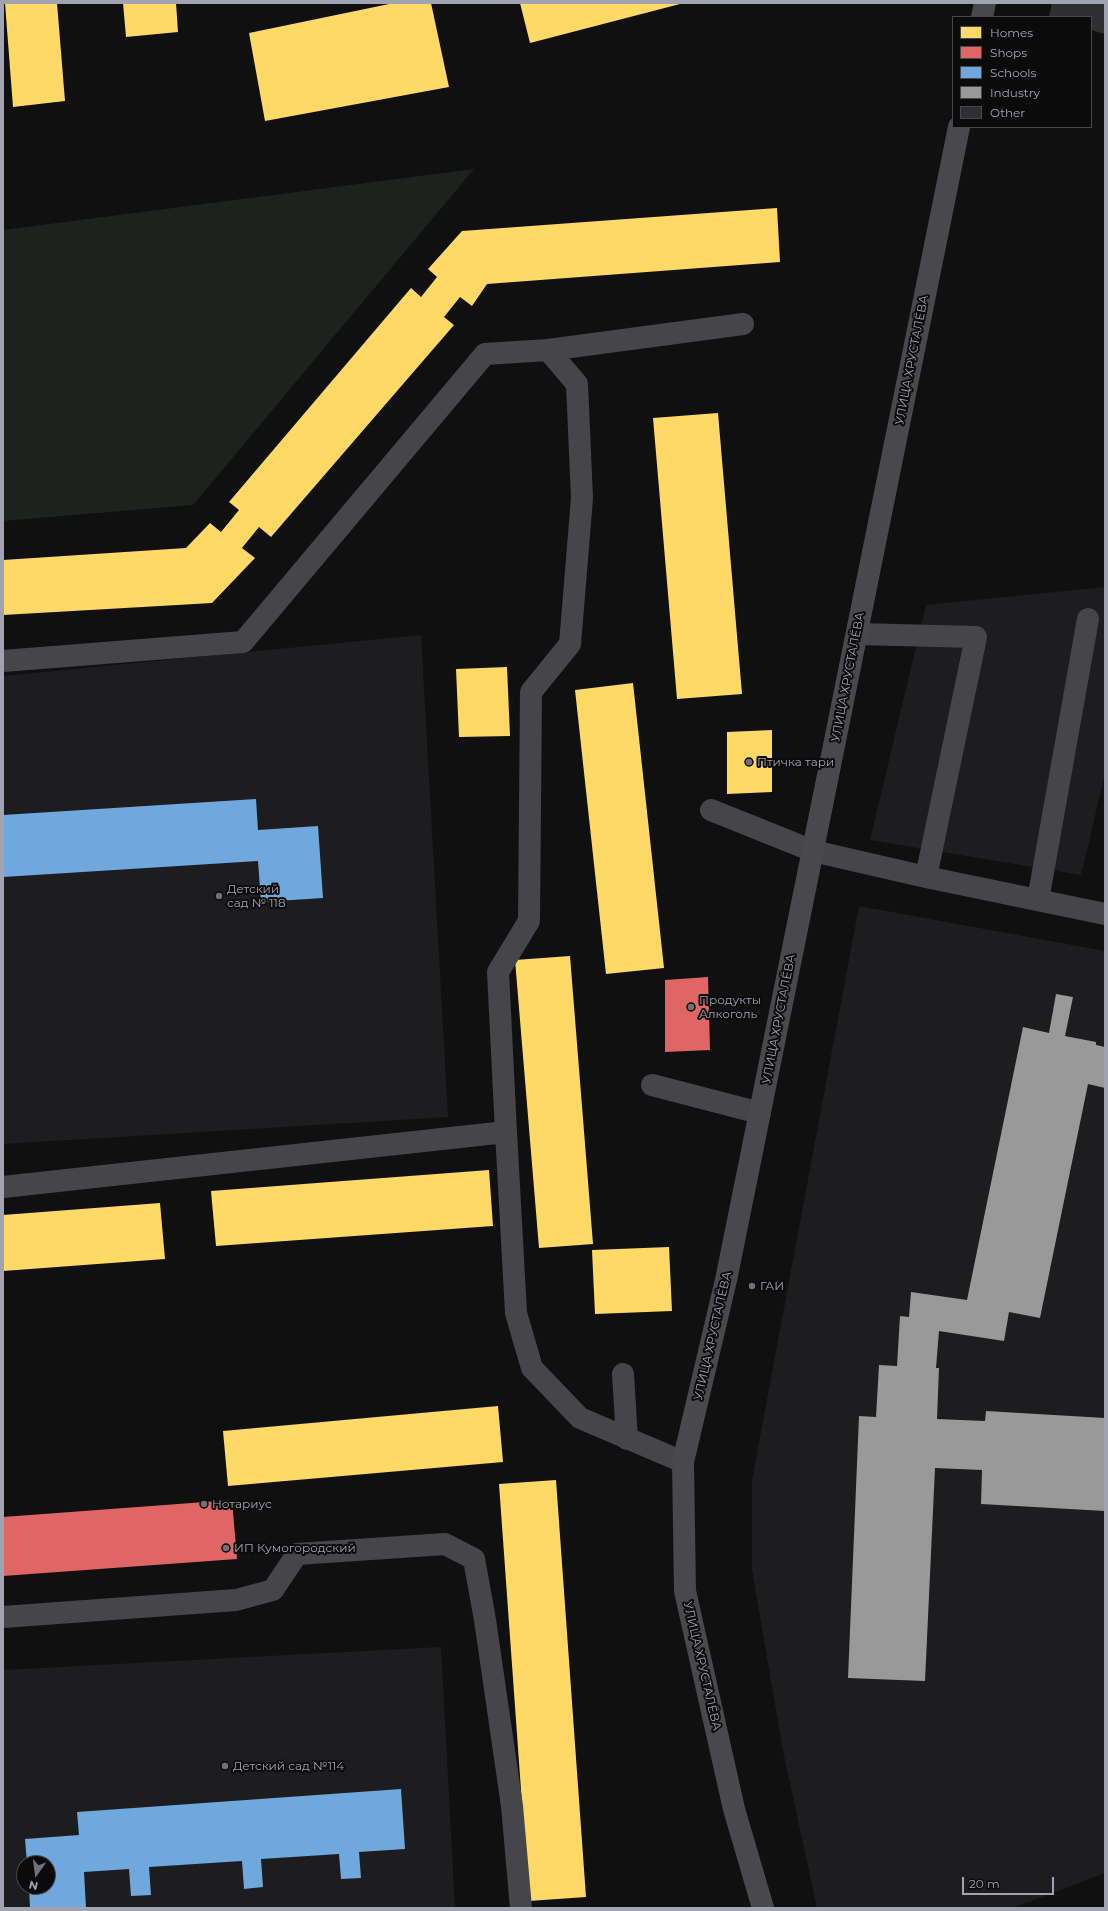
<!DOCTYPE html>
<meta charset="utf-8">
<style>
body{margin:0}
#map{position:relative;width:1108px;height:1911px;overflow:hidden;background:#101011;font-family:Montserrat,sans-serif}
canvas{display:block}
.frame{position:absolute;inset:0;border:4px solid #a2a3b1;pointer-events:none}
.legend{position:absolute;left:952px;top:16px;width:140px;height:112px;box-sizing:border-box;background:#0b0b0c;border:1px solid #47484e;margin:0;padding:5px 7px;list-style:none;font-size:12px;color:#a2a3b1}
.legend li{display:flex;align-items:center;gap:8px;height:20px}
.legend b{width:20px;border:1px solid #47484e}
.north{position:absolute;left:16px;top:1855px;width:40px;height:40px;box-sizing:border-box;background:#0b0b0c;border:1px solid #47484e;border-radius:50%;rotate:194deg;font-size:11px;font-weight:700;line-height:16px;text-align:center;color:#a2a3b1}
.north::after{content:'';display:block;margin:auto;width:14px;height:18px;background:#6f7079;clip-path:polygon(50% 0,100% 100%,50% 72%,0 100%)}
.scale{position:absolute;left:962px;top:1877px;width:92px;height:18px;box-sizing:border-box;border:2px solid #a2a3b1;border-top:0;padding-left:5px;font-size:12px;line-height:14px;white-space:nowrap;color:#a2a3b1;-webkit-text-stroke:3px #0b0b0c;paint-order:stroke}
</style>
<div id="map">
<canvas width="1108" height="1911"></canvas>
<div class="frame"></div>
<ul class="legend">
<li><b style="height:11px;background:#ffd966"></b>Homes</li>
<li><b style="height:11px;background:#e06666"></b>Shops</li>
<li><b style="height:11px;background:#6fa8dc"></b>Schools</li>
<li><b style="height:11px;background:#999"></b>Industry</li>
<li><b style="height:11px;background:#2f2f31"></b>Other</li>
</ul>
<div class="north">N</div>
<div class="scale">20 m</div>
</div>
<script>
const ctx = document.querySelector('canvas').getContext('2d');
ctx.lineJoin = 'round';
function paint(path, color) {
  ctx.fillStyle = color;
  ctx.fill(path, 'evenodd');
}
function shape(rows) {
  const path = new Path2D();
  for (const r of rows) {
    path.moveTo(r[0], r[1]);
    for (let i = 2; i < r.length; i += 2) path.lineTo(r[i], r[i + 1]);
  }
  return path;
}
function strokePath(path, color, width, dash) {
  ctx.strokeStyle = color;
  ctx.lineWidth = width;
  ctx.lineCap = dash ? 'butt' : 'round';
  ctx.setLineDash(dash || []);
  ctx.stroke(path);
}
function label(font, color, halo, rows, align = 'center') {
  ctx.font = font + ' Montserrat,sans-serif';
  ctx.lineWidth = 4;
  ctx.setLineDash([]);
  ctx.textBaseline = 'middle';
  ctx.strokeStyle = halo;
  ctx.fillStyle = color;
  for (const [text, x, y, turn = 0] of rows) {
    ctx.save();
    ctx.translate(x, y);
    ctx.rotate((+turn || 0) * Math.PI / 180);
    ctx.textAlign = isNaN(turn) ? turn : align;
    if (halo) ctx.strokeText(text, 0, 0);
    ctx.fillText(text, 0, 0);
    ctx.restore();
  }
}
paint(shape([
 [1105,587,1105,774,1081,875,870,840,926,605],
 [421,635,448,1117,3,1144,3,676],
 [859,906,1105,951,1105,1873,1013,1908,817,1908,783,1751,752,1570,752,1480],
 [441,1647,455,1908,3,1908,3,1670],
 [24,1863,48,1863,48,1887,24,1887]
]), '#1d1d1f');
paint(shape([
 [474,169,193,505,3,521,3,230]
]), '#1d221f');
paint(shape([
 [5,3,57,3,65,101,13,107],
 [123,3,176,3,178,32,126,37],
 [394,3,431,3,449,87,265,121,249,33],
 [520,3,680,3,680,4,530,43],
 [777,208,780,262,487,284,472,306,460,297,444,317,454,325,271,537,259,527,242,548,255,558,212,603,3,615,3,560,186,548,210,523,221,532,239,510,229,502,411,288,421,297,437,277,428,269,462,231],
 [718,413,742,694,677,699,653,418],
 [507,667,510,736,459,737,456,669],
 [633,683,664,968,606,974,575,690],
 [772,730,772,792,727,794,727,732],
 [570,956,593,1244,539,1248,515,960],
 [489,1170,493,1226,216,1246,211,1191],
 [160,1203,165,1259,3,1271,3,1215],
 [669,1247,672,1311,595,1314,592,1250],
 [498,1406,503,1462,228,1486,223,1431],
 [556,1480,586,1897,529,1901,499,1484]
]), '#ffd966');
paint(shape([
 [708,977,710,1050,665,1052,665,980],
 [232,1500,237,1559,3,1576,3,1517]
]), '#e06666');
paint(shape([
 [256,799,258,830,318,826,323,898,261,902,258,861,3,877,3,815],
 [401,1789,405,1849,359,1852,361,1878,341,1879,339,1854,261,1859,263,1887,244,1889,242,1861,149,1867,151,1895,131,1896,129,1869,84,1872,86,1908,30,1908,29,1887,48,1887,48,1863,27,1863,25,1839,79,1835,77,1812]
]), '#6fa8dc');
paint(shape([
 [1056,994,1073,997,1065,1036,1096,1042,1096,1045,1105,1047,1105,1088,1088,1084,1040,1318,1009,1312,1004,1341,939,1331,936,1368,939,1368,937,1419,985,1421,986,1411,1105,1418,1105,1511,981,1504,982,1470,935,1468,925,1681,848,1678,859,1416,876,1417,879,1365,897,1366,900,1316,909,1317,911,1292,967,1300,1023,1027,1049,1033]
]), '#999');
paint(shape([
 [1052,3,1105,3,1105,34,1091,30,1091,17,1049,17]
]), '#2f2f31');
strokePath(shape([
 [548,350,743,324],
 [857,634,976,637,926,877],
 [3,661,243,642,485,354,548,350,577,384,582,498,570,644,531,692,529,921,498,972,506,1132],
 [711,810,813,851,926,877,1105,914],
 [1038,900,1088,619],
 [652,1085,760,1113],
 [3,1187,506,1132,516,1313,532,1368,580,1418,683,1462],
 [623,1374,627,1439],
 [3,1617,236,1600,273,1590,297,1554,445,1544,474,1559,485,1620,512,1806,521,1908]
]), '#46464a', 22);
strokePath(shape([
 [982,17,985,3],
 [763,1908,734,1809,685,1591,683,1462,726,1280,959,127]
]), '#48484d', 22);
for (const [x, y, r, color] of [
 [749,762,4,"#6f7079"],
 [219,896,4,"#6f7079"],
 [691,1007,4,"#6f7079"],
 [752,1286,4,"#6f7079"],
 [204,1504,4,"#6f7079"],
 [226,1548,4,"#6f7079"],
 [225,1766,4,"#6f7079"]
]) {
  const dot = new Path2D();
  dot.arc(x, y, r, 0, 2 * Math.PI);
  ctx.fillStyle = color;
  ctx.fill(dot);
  strokePath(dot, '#0b0b0c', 1.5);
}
label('12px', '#a2a3b1', '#0b0b0c', [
 ["УЛИЦА ХРУСТАЛЁВА",912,360,-79],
 ["УЛИЦА ХРУСТАЛЁВА",848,677,-79],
 ["УЛИЦА ХРУСТАЛЁВА",779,1019,-79],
 ["УЛИЦА ХРУСТАЛЁВА",713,1336,-77],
 ["УЛИЦА ХРУСТАЛЁВА",702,1666,77]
]);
label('12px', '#a2a3b1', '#0b0b0c', [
 ["Птичка тари",757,762],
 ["Детский",227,889],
 ["сад № 118",227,903],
 ["Продукты",699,1000],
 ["Алкоголь",699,1014],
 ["ГАИ",760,1286],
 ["Нотариус",212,1504],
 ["ИП Кумогородский",234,1548],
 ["Детский сад №114",233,1766]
], 'left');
</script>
